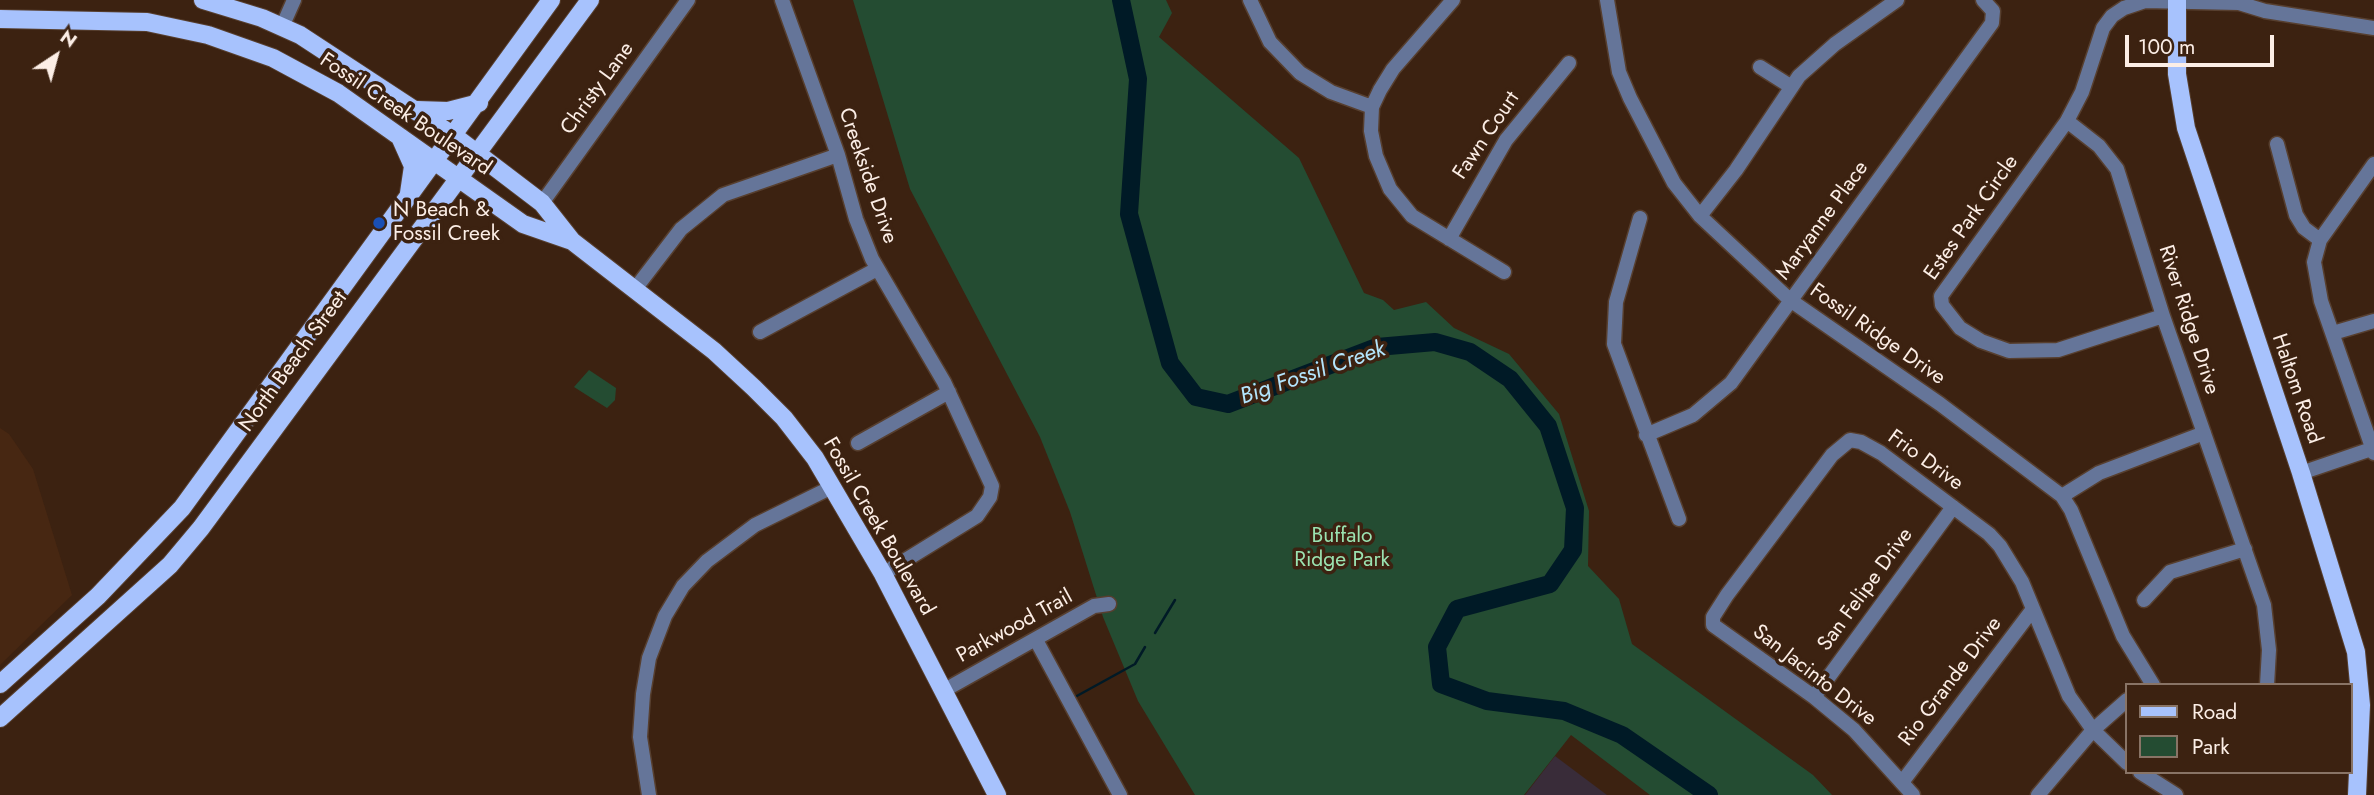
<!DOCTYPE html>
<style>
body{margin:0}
#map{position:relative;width:2374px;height:795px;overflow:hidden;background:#3c2211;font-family:Jost,sans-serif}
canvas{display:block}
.legend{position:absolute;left:2125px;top:683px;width:228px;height:91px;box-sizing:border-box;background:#3c2211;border:2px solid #897466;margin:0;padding:9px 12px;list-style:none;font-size:21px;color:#fceee6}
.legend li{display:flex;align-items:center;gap:14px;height:35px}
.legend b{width:35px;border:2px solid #897466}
.north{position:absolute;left:21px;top:21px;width:70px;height:70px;-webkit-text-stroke:5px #3c2211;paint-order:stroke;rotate:36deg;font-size:19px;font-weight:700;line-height:28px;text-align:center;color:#fceee6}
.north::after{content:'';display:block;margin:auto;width:24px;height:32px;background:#fceee6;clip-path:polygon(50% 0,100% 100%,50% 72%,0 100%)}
.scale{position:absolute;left:2125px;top:35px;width:149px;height:32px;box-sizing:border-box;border:4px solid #fceee6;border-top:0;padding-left:9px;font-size:21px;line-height:24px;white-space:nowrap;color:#fceee6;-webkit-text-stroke:5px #3c2211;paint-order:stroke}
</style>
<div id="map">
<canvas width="2374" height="795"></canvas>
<ul class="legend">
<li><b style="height:9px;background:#a7c2fd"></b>Road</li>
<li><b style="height:19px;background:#244c32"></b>Park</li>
</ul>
<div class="north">N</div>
<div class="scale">100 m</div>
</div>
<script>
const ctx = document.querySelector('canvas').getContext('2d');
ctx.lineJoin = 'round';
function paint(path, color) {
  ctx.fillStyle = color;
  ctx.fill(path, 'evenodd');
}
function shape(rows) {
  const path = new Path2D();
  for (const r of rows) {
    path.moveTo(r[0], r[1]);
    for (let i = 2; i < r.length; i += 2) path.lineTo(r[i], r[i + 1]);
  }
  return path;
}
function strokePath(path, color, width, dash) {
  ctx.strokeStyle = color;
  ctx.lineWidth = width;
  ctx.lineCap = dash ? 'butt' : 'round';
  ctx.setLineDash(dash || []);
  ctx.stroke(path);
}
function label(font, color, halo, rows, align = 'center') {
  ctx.font = font + ' Jost,sans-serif';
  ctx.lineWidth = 7;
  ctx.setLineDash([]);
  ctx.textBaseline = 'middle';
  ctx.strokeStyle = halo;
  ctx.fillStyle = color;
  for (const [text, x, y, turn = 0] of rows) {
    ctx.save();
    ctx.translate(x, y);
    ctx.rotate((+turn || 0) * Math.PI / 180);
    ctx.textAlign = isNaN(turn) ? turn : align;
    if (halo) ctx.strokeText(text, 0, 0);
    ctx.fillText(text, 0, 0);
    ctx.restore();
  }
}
paint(shape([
 [0,428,9,434,33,469,72,595,0,665]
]), '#472712');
paint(shape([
 [1555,756,1607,795,1525,795]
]), '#392c39');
paint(shape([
 [853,0,1166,0,1172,13,1159,37,1299,158,1364,293,1383,300,1394,310,1426,302,1454,328,1509,354,1559,414,1589,511,1588,566,1619,599,1632,644,1813,775,1832,795,1650,795,1571,735,1524,795,1195,795,1138,701,1103,617,1070,512,1040,437,910,189],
 [589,370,616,388,615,400,607,408,574,387]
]), '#244c32');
strokePath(shape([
 [1155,633,1175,600],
 [1075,697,1135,664,1145,647]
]), '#001a26', 2.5);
strokePath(shape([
 [1121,0,1138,79,1129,214,1170,363,1196,397,1228,404,1377,347,1435,342,1470,352,1510,379,1548,426,1575,508,1573,550,1550,584,1457,609,1437,647,1441,684,1487,701,1564,711,1622,735,1709,795]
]), '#001a26', 18);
const minor = shape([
 [782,0,838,155,856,219,872,259,944,382,992,486,990,497,977,516,883,574],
 [1250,0,1270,42,1300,73,1331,92,1372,107],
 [1453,0,1393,69,1380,90,1372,107,1371,131,1376,156,1390,189,1412,216,1504,272],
 [1607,0,1619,72,1630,98,1674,183,1700,216,1790,300,1940,404,2062,496,2071,510,2123,636,2153,685],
 [282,27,294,0],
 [1760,67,1790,86],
 [2067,121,2099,146,2117,169,2163,316,2264,605,2269,650,2267,685],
 [2277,144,2296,215,2304,228,2320,240],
 [2374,164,2320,240,2314,262,2321,301,2374,453],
 [542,203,688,0],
 [1700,216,1736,170,1799,76,1835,44,1897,0],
 [1640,218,1616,302,1614,344,1679,519],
 [1449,239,1506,140,1569,63],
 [635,289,681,229,723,195,838,155],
 [2163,316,2058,350,2009,351,1981,341,1960,328,1942,305,1941,296,2067,121,2082,92,2103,28,2112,16,2124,8,2145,1,2239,3,2265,11,2374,28],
 [760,332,877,269],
 [2333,333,2374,321],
 [1646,435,1693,415,1731,383,1992,23,1993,11,1983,0],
 [858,443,949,392],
 [2301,473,2374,448],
 [2062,496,2099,473,2204,433],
 [2144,600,2170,572,2245,549],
 [1036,640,1120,795],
 [943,691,1094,606,1109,604],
 [1814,697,1953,507],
 [2140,772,2176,795],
 [1903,781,2033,609],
 [649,795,640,737,643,694,649,658,665,616,683,586,707,561,755,525,832,487],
 [1913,795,1854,730,1814,697,1713,625,1713,617,1727,595,1832,455,1850,440,1861,442,1881,453,1989,534,2000,546,2022,582,2069,696,2093,730,2127,763],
 [2038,795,2093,730,2127,700]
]);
const major = shape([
 [203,0,262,18,300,35,454,136,542,203,572,241,714,351,754,388,784,418,815,458,883,574,997,795],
 [2177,0,2177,74,2186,128,2301,473,2356,652,2361,705,2357,795],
 [0,19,147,22,208,35,273,58,338,93,523,224,572,241],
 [417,110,448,111,479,103],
 [400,137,413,166,409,193],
 [0,684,98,596,182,508,551,0],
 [0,718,170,565,201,528,590,0]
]);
strokePath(minor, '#573f2f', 17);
strokePath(major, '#573f2f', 20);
strokePath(minor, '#657599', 14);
strokePath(major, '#a7c2fd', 18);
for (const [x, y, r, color] of [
 [379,223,7,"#1a4fb4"]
]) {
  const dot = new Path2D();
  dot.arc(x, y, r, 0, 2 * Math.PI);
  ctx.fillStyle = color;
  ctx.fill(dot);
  strokePath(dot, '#3c2211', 2.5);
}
label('21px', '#fceee6', '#3c2211', [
 ["Christy Lane",598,89,-54],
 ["Fossil Creek Boulevard",405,115,34],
 ["Fawn Court",1487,136,-56],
 ["Creekside Drive",867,176,71],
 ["Estes Park Circle",1972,218,-55],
 ["Maryanne Place",1823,221,-54],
 ["River Ridge Drive",2188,320,72],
 ["Fossil Ridge Drive",1877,335,35],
 ["North Beach Street",294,362,-54],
 ["Haltom Road",2296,389,71],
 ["Frio Drive",1925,461,36],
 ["Fossil Creek Boulevard",878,527,60],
 ["San Felipe Drive",1866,590,-54],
 ["Parkwood Trail",1015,627,-29],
 ["San Jacinto Drive",1814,676,38],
 ["Rio Grande Drive",1951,682,-53]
]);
label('21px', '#fceee6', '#3c2211', [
 ["N Beach &",393,211],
 ["Fossil Creek",393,235]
], 'left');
label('21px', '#9be3b1', '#3c2211', [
 ["Buffalo",1342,537],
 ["Ridge Park",1342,561]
]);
label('italic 23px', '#b3e5fd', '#3c2211', [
 ["Big Fossil Creek",1313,374,-19]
]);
</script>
